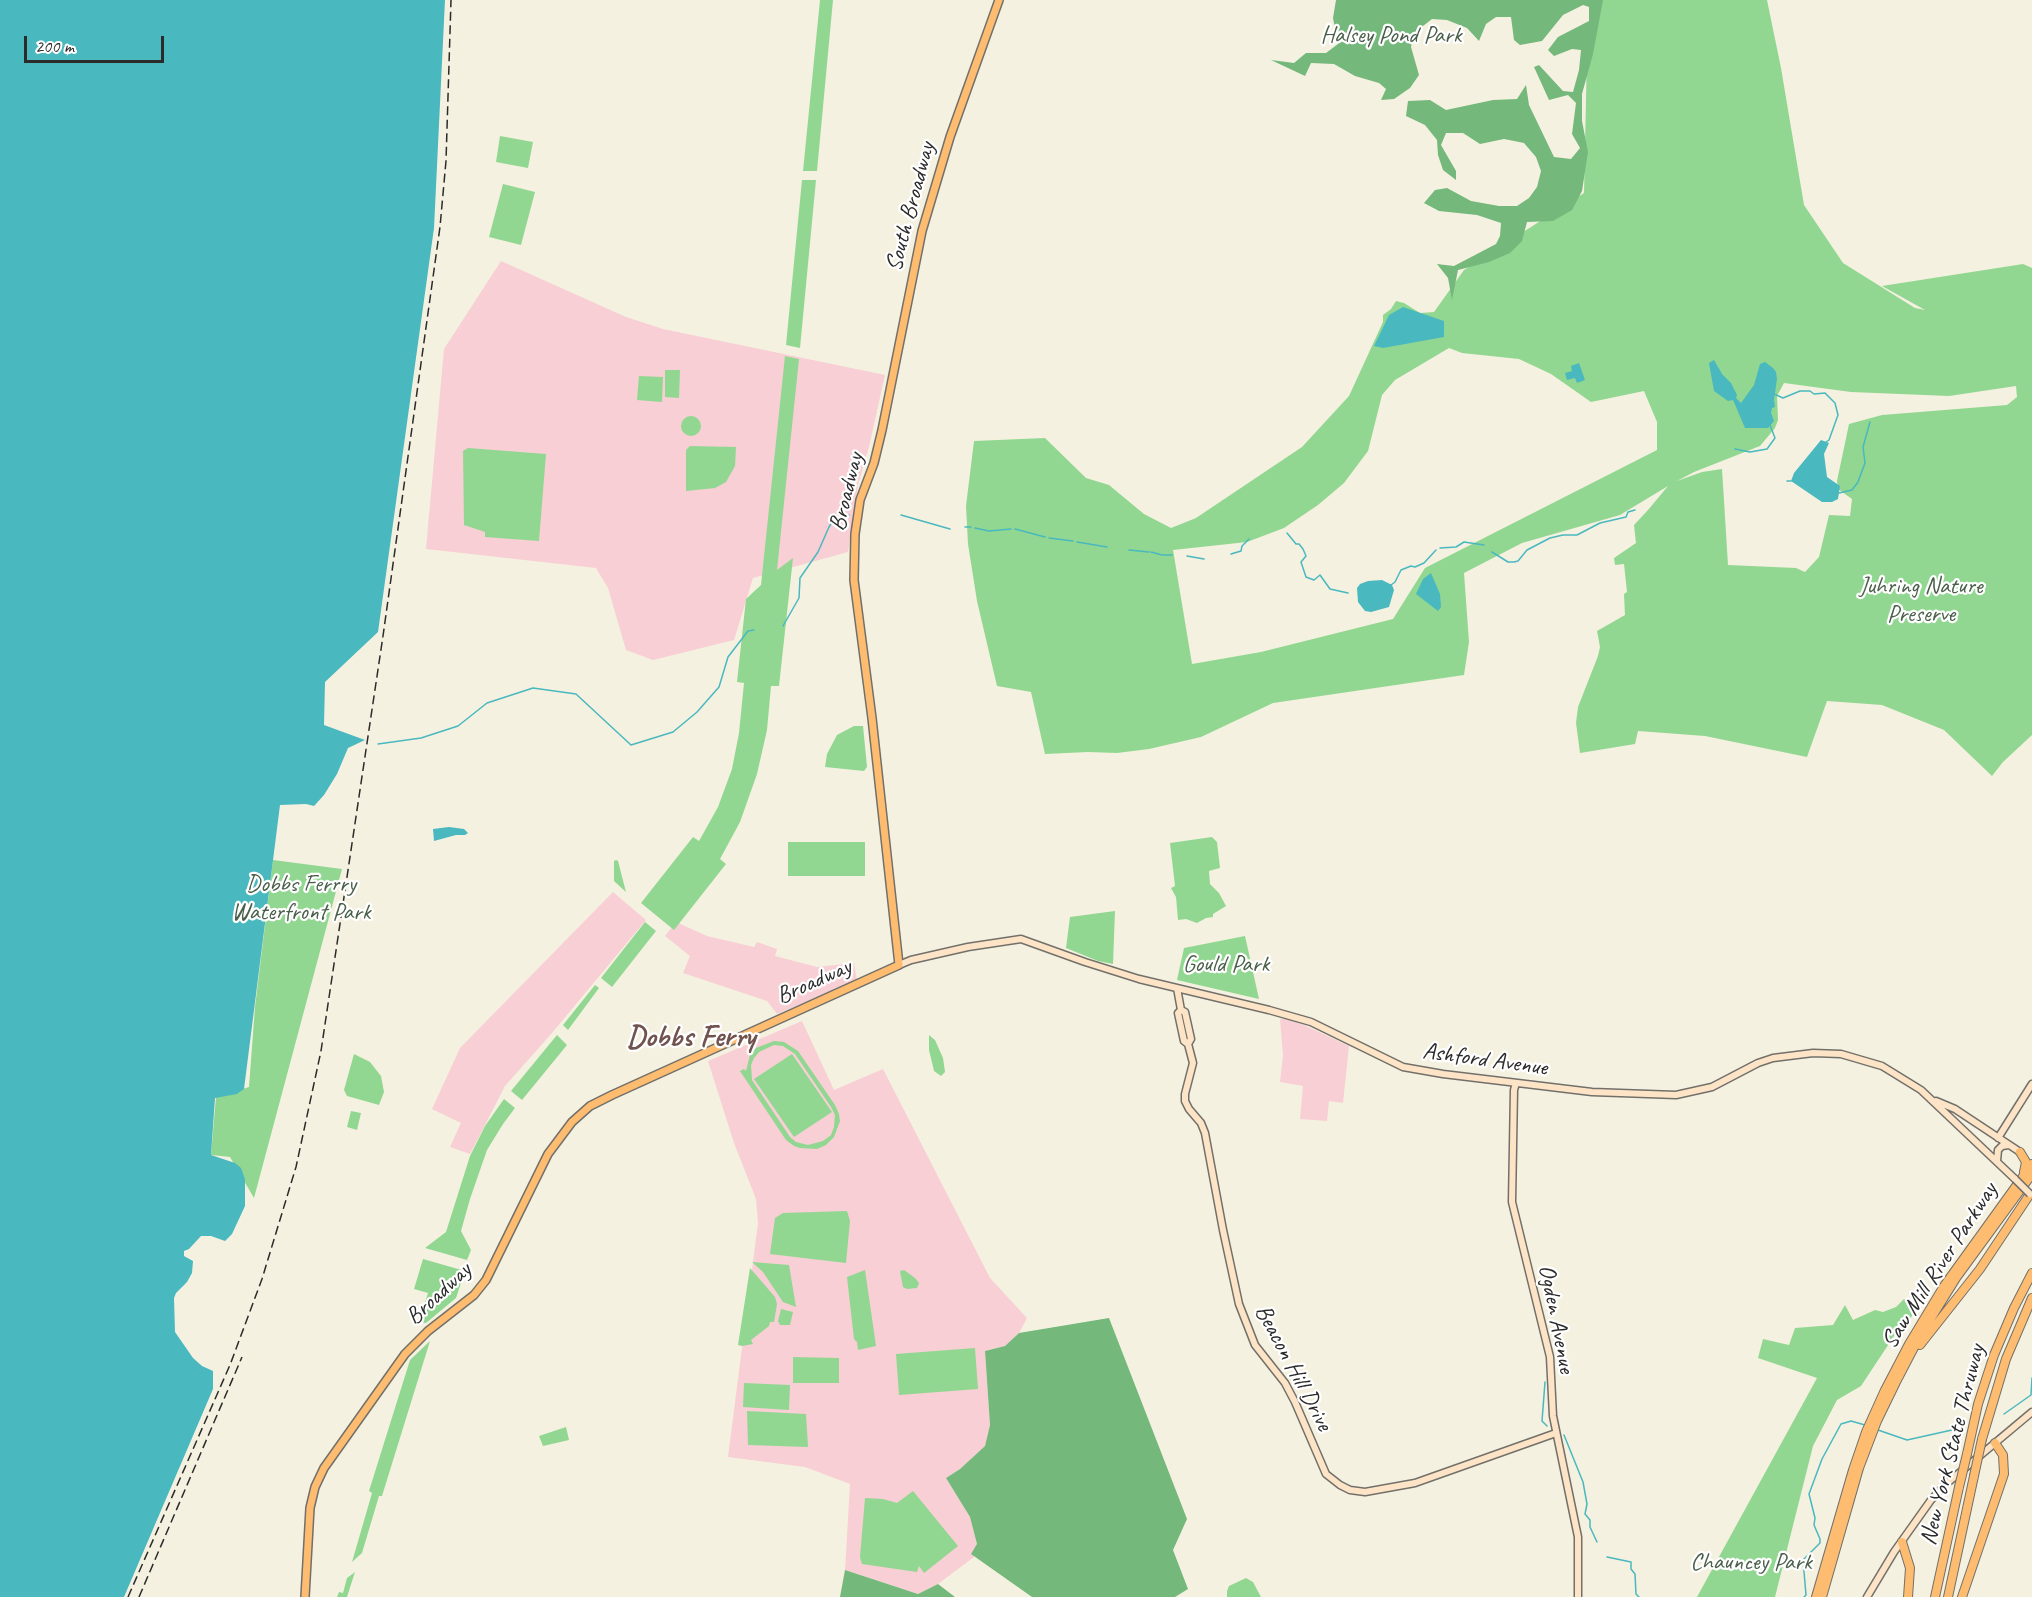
<!DOCTYPE html>
<style>
body{margin:0}
#map{position:relative;width:2032px;height:1597px;overflow:hidden;background:#f5f1e0;font-family:Caveat,sans-serif}
canvas{display:block}
.scale{position:absolute;left:24px;top:36px;width:140px;height:27px;box-sizing:border-box;border:3px solid #2b2b2b;border-top:0;padding-left:8px;font-size:18px;line-height:21px;white-space:nowrap;color:#2b2b2b;-webkit-text-stroke:4px #fff;paint-order:stroke}
</style>
<div id="map">
<canvas width="2032" height="1597"></canvas>
<div class="scale">200 m</div>
</div>
<script>
const ctx = document.querySelector('canvas').getContext('2d');
ctx.lineJoin = 'round';
function paint(path, color) {
  ctx.fillStyle = color;
  ctx.fill(path, 'evenodd');
}
function shape(rows) {
  const path = new Path2D();
  for (const r of rows) {
    if (r.length === 3) {
      path.moveTo(r[0] + r[2], r[1]);
      path.arc(r[0], r[1], r[2], 0, 2 * Math.PI);
      continue;
    }
    path.moveTo(r[0], r[1]);
    for (let i = 2; i < r.length; i += 2) path.lineTo(r[i], r[i + 1]);
  }
  return path;
}
function strokePath(path, color, width, dash) {
  ctx.strokeStyle = color;
  ctx.lineWidth = width;
  ctx.lineCap = dash ? 'butt' : 'round';
  ctx.setLineDash(dash || []);
  ctx.stroke(path);
}
function label(font, color, halo, rows, align = 'center') {
  ctx.font = font + ' Caveat,sans-serif';
  ctx.lineWidth = 4.5;
  ctx.setLineDash([]);
  ctx.textBaseline = 'middle';
  ctx.strokeStyle = halo;
  ctx.fillStyle = color;
  for (const [text, x, y, turn = 0] of rows) {
    ctx.save();
    ctx.translate(x, y);
    ctx.rotate((+turn || 0) * Math.PI / 180);
    ctx.textAlign = isNaN(turn) ? turn : align;
    if (halo) ctx.strokeText(text, 0, 0);
    ctx.fillText(text, 0, 0);
    ctx.restore();
  }
}
paint(shape([
 [501,261,626,317,663,329,885,375,869,447,858,485,848,552,753,578,734,640,653,660,626,650,608,588,596,568,426,549,444,349],
 [613,892,646,920,552,1033,505,1086,470,1154,450,1147,461,1123,432,1109,460,1048],
 [676,922,707,936,754,947,757,942,777,949,775,956,817,967,854,963,857,981,777,1014,767,1001,683,973,690,956,665,936],
 [1280,1019,1286,1019,1304,1025,1349,1046,1343,1103,1329,1101,1327,1121,1300,1119,1303,1086,1280,1082,1283,1055],
 [802,1021,834,1090,883,1069,990,1278,1027,1318,1019,1333,1005,1346,985,1351,990,1425,985,1446,960,1469,946,1478,970,1517,977,1544,974,1557,938,1584,918,1594,845,1570,850,1484,805,1467,728,1457,758,1223,756,1199,734,1143,708,1061]
]), '#f7cfd4');
paint(shape([
 [820,0,833,0,817,171,803,171],
 [1597,0,1767,0,1781,68,1804,205,1843,263,1915,308,1925,310,1882,286,2023,264,2032,268,2032,735,2003,762,1992,776,1944,730,1882,705,1827,701,1807,757,1705,736,1638,731,1635,744,1580,753,1576,723,1578,707,1598,656,1600,647,1597,631,1625,615,1624,594,1627,592,1624,564,1615,565,1614,558,1636,543,1634,525,1648,510,1668,486,1620,515,1522,543,1464,573,1469,642,1464,675,1273,703,1201,737,1149,749,1117,753,1088,752,1045,754,1031,692,997,686,977,601,968,544,966,506,974,441,1045,438,1086,478,1109,485,1144,514,1171,528,1196,518,1302,447,1349,396,1383,322,1383,315,1391,309,1396,301,1404,303,1420,313,1434,312,1464,270,1584,193,1587,53],
 [1449,348,1462,353,1519,359,1551,374,1591,402,1644,391,1657,422,1657,450,1425,568,1393,619,1261,652,1192,664,1173,550,1247,542,1284,528,1318,505,1344,483,1368,451,1382,395,1395,380],
 [1784,383,1851,392,1949,396,2016,386,2017,397,2007,405,1882,415,1849,424,1837,481,1838,489,1852,499,1850,516,1829,515,1819,557,1805,572,1796,568,1728,565,1722,469,1702,472,1677,481,1694,472,1760,446,1775,428,1778,420,1777,396],
 [500,136,533,142,528,168,496,162],
 [802,180,816,180,800,348,786,345],
 [503,184,535,192,521,245,489,237],
 [785,356,799,359,777,570,793,558,779,686,771,686,767,730,757,774,740,822,720,859,726,864,674,930,641,903,693,837,699,841,718,807,732,769,739,733,744,683,737,682,746,599,761,585],
 [665,370,680,370,679,398,665,397],
 [639,376,663,377,662,402,637,400],
 [691,426,10],
 [690,446,736,447,735,466,726,482,715,488,686,491,686,450],
 [468,448,546,454,539,541,485,537,485,532,464,525,463,451],
 [854,726,863,726,867,767,864,771,825,767,827,754,837,735],
 [1212,837,1217,842,1220,868,1209,871,1210,884,1219,893,1226,906,1213,914,1213,917,1206,918,1197,923,1186,919,1178,920,1176,897,1171,888,1175,886,1170,843],
 [788,842,865,842,865,876,788,876],
 [273,860,342,869,254,1198,230,1157,211,1155,216,1097,249,1087,255,1007],
 [616,860,618,861,626,892,614,881,614,861],
 [1115,911,1113,964,1098,961,1066,948,1070,917],
 [645,922,656,931,612,987,601,978],
 [1245,936,1259,999,1177,980,1184,948],
 [595,985,599,988,568,1030,563,1025],
 [557,1035,567,1045,522,1100,511,1091],
 [929,1035,935,1040,943,1058,945,1072,941,1076,934,1071,929,1050],
 [774,1041,784,1042,798,1051,835,1105,839,1114,840,1121,834,1137,826,1145,817,1149,800,1148,794,1146,786,1140,740,1071,744,1069,746,1071,750,1055,756,1048],
 [774,1045,783,1046,795,1054,831,1107,835,1115,834,1127,831,1135,823,1141,808,1145,796,1142,790,1137,752,1080,751,1065,754,1058,759,1052],
 [354,1054,370,1062,381,1076,384,1092,379,1105,347,1096,344,1090],
 [792,1054,832,1112,794,1137,754,1079],
 [504,1099,515,1108,503,1124,487,1150,470,1199,461,1231,471,1250,467,1260,425,1248,446,1232,470,1156,485,1126],
 [351,1111,361,1113,357,1130,347,1127],
 [847,1211,850,1221,846,1263,770,1254,775,1218,783,1213],
 [423,1259,465,1271,456,1298,426,1323,419,1322,428,1293,414,1289],
 [752,1262,789,1265,796,1307,783,1302,763,1272],
 [750,1268,775,1297,777,1304,774,1322,770,1322,769,1326,751,1340,753,1344,742,1346,738,1345],
 [865,1270,876,1346,858,1350,857,1342,854,1339,847,1277],
 [904,1270,915,1278,919,1283,917,1288,907,1289,903,1287,900,1271],
 [1904,1299,1919,1308,1905,1324,1902,1324,1861,1386,1837,1400,1813,1446,1775,1597,1697,1597,1817,1378,1758,1358,1763,1339,1789,1345,1795,1328,1833,1325,1845,1305,1853,1320,1875,1310,1883,1312,1896,1307],
 [781,1309,793,1312,790,1325,780,1325,778,1321],
 [430,1341,382,1496,379,1496,362,1553,352,1562,372,1493,369,1491,410,1360],
 [975,1348,978,1389,899,1395,896,1354],
 [793,1357,839,1358,839,1383,793,1383],
 [744,1383,790,1385,789,1410,743,1407],
 [747,1411,806,1414,808,1447,748,1445],
 [566,1427,569,1440,543,1446,539,1436],
 [913,1491,958,1546,924,1573,919,1566,917,1572,862,1564,860,1557,865,1498,883,1499,897,1503],
 [355,1572,347,1597,337,1597,339,1592,343,1593,347,1578],
 [1246,1578,1253,1582,1261,1597,1227,1597,1227,1591,1229,1586]
]), '#91d791');
paint(shape([
 [1336,0,1603,0,1593,54,1582,94,1582,121,1588,152,1582,191,1572,210,1553,221,1527,222,1522,241,1510,253,1489,262,1458,270,1452,300,1448,278,1437,264,1454,266,1496,244,1500,236,1501,223,1477,215,1439,211,1424,203,1435,190,1447,188,1471,201,1499,206,1517,206,1529,198,1537,187,1541,171,1536,157,1524,143,1504,139,1480,144,1463,133,1446,133,1441,145,1456,171,1456,180,1443,170,1438,155,1437,140,1425,125,1406,116,1408,101,1430,100,1446,110,1493,100,1517,99,1526,85,1529,105,1554,157,1571,159,1580,148,1572,134,1576,103,1568,95,1549,100,1534,67,1539,65,1563,91,1573,92,1579,70,1581,50,1572,49,1554,56,1548,50,1558,37,1589,21,1589,7,1583,5,1563,15,1542,41,1520,45,1514,40,1511,17,1496,17,1486,24,1479,41,1467,28,1447,20,1432,19,1414,33,1411,47,1419,75,1410,88,1394,99,1381,100,1386,89,1379,83,1355,76,1334,64,1311,63,1305,76,1271,60,1294,63,1306,53,1326,53,1338,44,1333,18],
 [1109,1318,1187,1519,1173,1550,1188,1589,1175,1597,1032,1597,971,1554,977,1544,970,1517,946,1478,960,1469,985,1446,990,1425,985,1351,1005,1346,1019,1333],
 [845,1570,918,1594,938,1584,955,1597,840,1597]
]), '#74b87b');
paint(shape([
 [0,0,445,0,434,228,378,632,325,682,324,725,365,740,348,748,337,774,324,795,314,806,306,804,280,805,244,1089,237,1094,215,1098,211,1155,235,1163,241,1168,245,1179,245,1206,232,1234,225,1241,211,1236,201,1236,189,1249,184,1251,184,1256,193,1261,192,1273,187,1282,176,1293,174,1298,175,1332,193,1358,202,1366,213,1371,213,1389,124,1597,0,1597],
 [1403,307,1444,321,1444,337,1383,348,1374,346,1389,315],
 [1714,360,1722,374,1731,383,1737,395,1736,398,1741,403,1754,385,1760,364,1765,362,1773,368,1776,372,1777,379,1774,400,1775,407,1772,408,1771,413,1774,421,1768,428,1745,428,1733,400,1728,401,1714,391,1709,363],
 [1579,363,1585,380,1577,383,1575,378,1567,380,1565,373,1572,371,1571,366],
 [1821,440,1829,443,1824,454,1827,477,1840,486,1838,499,1832,502,1822,502,1791,481,1794,473],
 [1431,573,1440,594,1441,607,1438,611,1416,594,1423,579],
 [1382,580,1392,585,1394,590,1389,607,1371,612,1365,611,1358,602,1357,588,1360,584,1368,581],
 [449,827,464,829,468,833,465,835,456,835,434,841,433,829]
]), '#49b8bf');
strokePath(shape([
 [1774,394,1783,398,1800,391,1810,391,1814,394,1825,393,1835,403,1838,415,1829,440,1826,442],
 [1735,449,1750,452,1767,449,1775,438,1770,425],
 [1787,481,1791,481],
 [1839,493,1852,490,1858,482,1865,463,1863,447,1870,422],
 [901,515,950,529],
 [965,527,971,527],
 [975,528,989,531,1011,529],
 [1015,529,1045,537],
 [1287,533,1296,544,1299,544,1303,549,1306,556,1301,562,1306,577,1314,580,1320,575,1330,589,1348,593],
 [1049,538,1073,541],
 [1077,542,1107,547],
 [1440,548,1456,547,1464,542,1484,545],
 [1129,550,1149,552],
 [1151,552,1162,555,1172,555],
 [1492,552,1508,562,1514,562,1518,561,1527,550,1550,538,1563,535,1577,535,1600,523,1626,517,1628,512,1635,510],
 [1231,554,1241,551,1242,546,1249,539],
 [1187,556,1204,559],
 [1391,585,1395,582,1401,570,1411,566,1415,567,1424,563,1436,550],
 [783,626,799,598,800,578,818,552,829,527,834,519,849,515],
 [378,744,421,738,458,726,487,703,533,688,576,694,631,745,673,732,697,712,719,687,728,657,748,631,754,630],
 [1545,1382,1542,1421,1547,1426],
 [2004,1414,2031,1395,2032,1378],
 [1878,1430,1907,1440,1952,1430],
 [1564,1435,1583,1482,1587,1504,1585,1514,1590,1520,1590,1527,1597,1542],
 [1607,1557,1631,1562,1631,1569,1635,1574,1636,1594,1639,1597],
 [1804,1597,1806,1595,1803,1560,1820,1543,1820,1539,1814,1525,1815,1518,1809,1494,1822,1459,1841,1424,1851,1421,1865,1425]
]), '#49b8bf', 1.5);
const secondary = shape([
 [899,965,911,960,968,947,1021,939,1085,962,1139,979,1269,1010,1311,1022,1403,1067,1443,1074,1592,1092,1676,1095,1712,1087,1758,1063,1773,1058,1813,1053,1841,1054,1882,1066,1921,1090,2015,1179],
 [1177,988,1181,1010,1178,1013,1184,1041,1188,1044,1193,1063,1185,1094,1185,1101,1189,1109,1201,1123,1205,1133,1223,1230,1239,1304,1255,1345,1285,1383,1295,1402,1326,1474,1340,1485,1350,1490,1365,1492,1415,1483,1556,1433],
 [1181,1010,1185,1012,1191,1039,1188,1044],
 [1516,1083,1514,1090,1512,1202,1550,1357,1553,1416,1578,1537,1578,1597],
 [1936,1101,1955,1109,2020,1152],
 [1998,1138,2032,1084],
 [1997,1161,1998,1150,2002,1146,2009,1145],
 [1867,1597,1894,1552,1931,1500,1946,1484,2032,1412]
]);
const primary = shape([
 [305,1597,310,1508,315,1487,324,1468,405,1354,428,1331,474,1295,486,1280,548,1154,572,1122,590,1106,612,1095,899,965,872,718,854,580,855,534,860,500,874,463,882,430,922,231,950,137,999,0]
]);
const highway = shape([
 [2020,1152,2026,1162,2024,1172],
 [1920,1345,1980,1269,2030,1194],
 [1982,1439,2006,1359,2032,1298],
 [1967,1454,1978,1404,1994,1355,2014,1308,2032,1273],
 [1902,1542,1910,1568,1908,1597],
 [1816,1597,1853,1470,1866,1432,1885,1390,1909,1344,1944,1286,2032,1164],
 [1822,1597,1859,1468,1877,1421,1896,1382,1920,1336,1956,1278,2032,1174],
 [1935,1597,1959,1487],
 [1948,1597,1974,1476],
 [1962,1597,2004,1474,2003,1455,1995,1443]
]);
strokePath(secondary, '#72706a', 9);
strokePath(primary, '#72706a', 10);
strokePath(highway, '#72706a', 10);
strokePath(secondary, '#fee4c6', 6);
strokePath(primary, '#fdbc70', 7);
strokePath(highway, '#fdbc70', 8);
strokePath(shape([
 [128,1597,230,1365,262,1279,296,1167,321,1051,383,636,440,227,446,161,451,0],
 [139,1597,242,1357]
]), '#2b2b2b', 1.5, [9, 4.5]);
const secondaryBridge = shape([
 [2015,1179,2030,1194]
]);
const highwayBridge = shape([
 [1974,1476,1982,1439],
 [1959,1487,1967,1454]
]);
strokePath(secondaryBridge, '#72706a', 9, []);
strokePath(highwayBridge, '#72706a', 10, []);
strokePath(secondaryBridge, '#fee4c6', 6);
strokePath(highwayBridge, '#fdbc70', 8);
label('24px', '#4a5f4a', '#fff', [
 ["Halsey Pond Park",1391,36],
 ["Juhring Nature",1921,587],
 ["Preserve",1921,615],
 ["Dobbs Ferrry",301,885],
 ["Waterfront Park",301,913],
 ["Gould Park",1226,965],
 ["Chauncey Park",1751,1563]
]);
label('24px', '#2b2b2b', '#fff', [
 ["South Broadway",911,207,-75],
 ["Broadway",847,492,-76],
 ["Broadway",814,982,-24],
 ["Ashford Avenue",1485,1060,8],
 ["Saw Mill River Parkway",1940,1266,-57],
 ["Broadway",439,1294,-43],
 ["Ogden Avenue",1556,1319,79],
 ["Beacon Hill Drive",1293,1368,62],
 ["New York State Thruway",1953,1445,-76]
]);
label('bold 30px', '#70534e', '#fff', [
 ["Dobbs Ferry",691,1038]
]);
</script>
